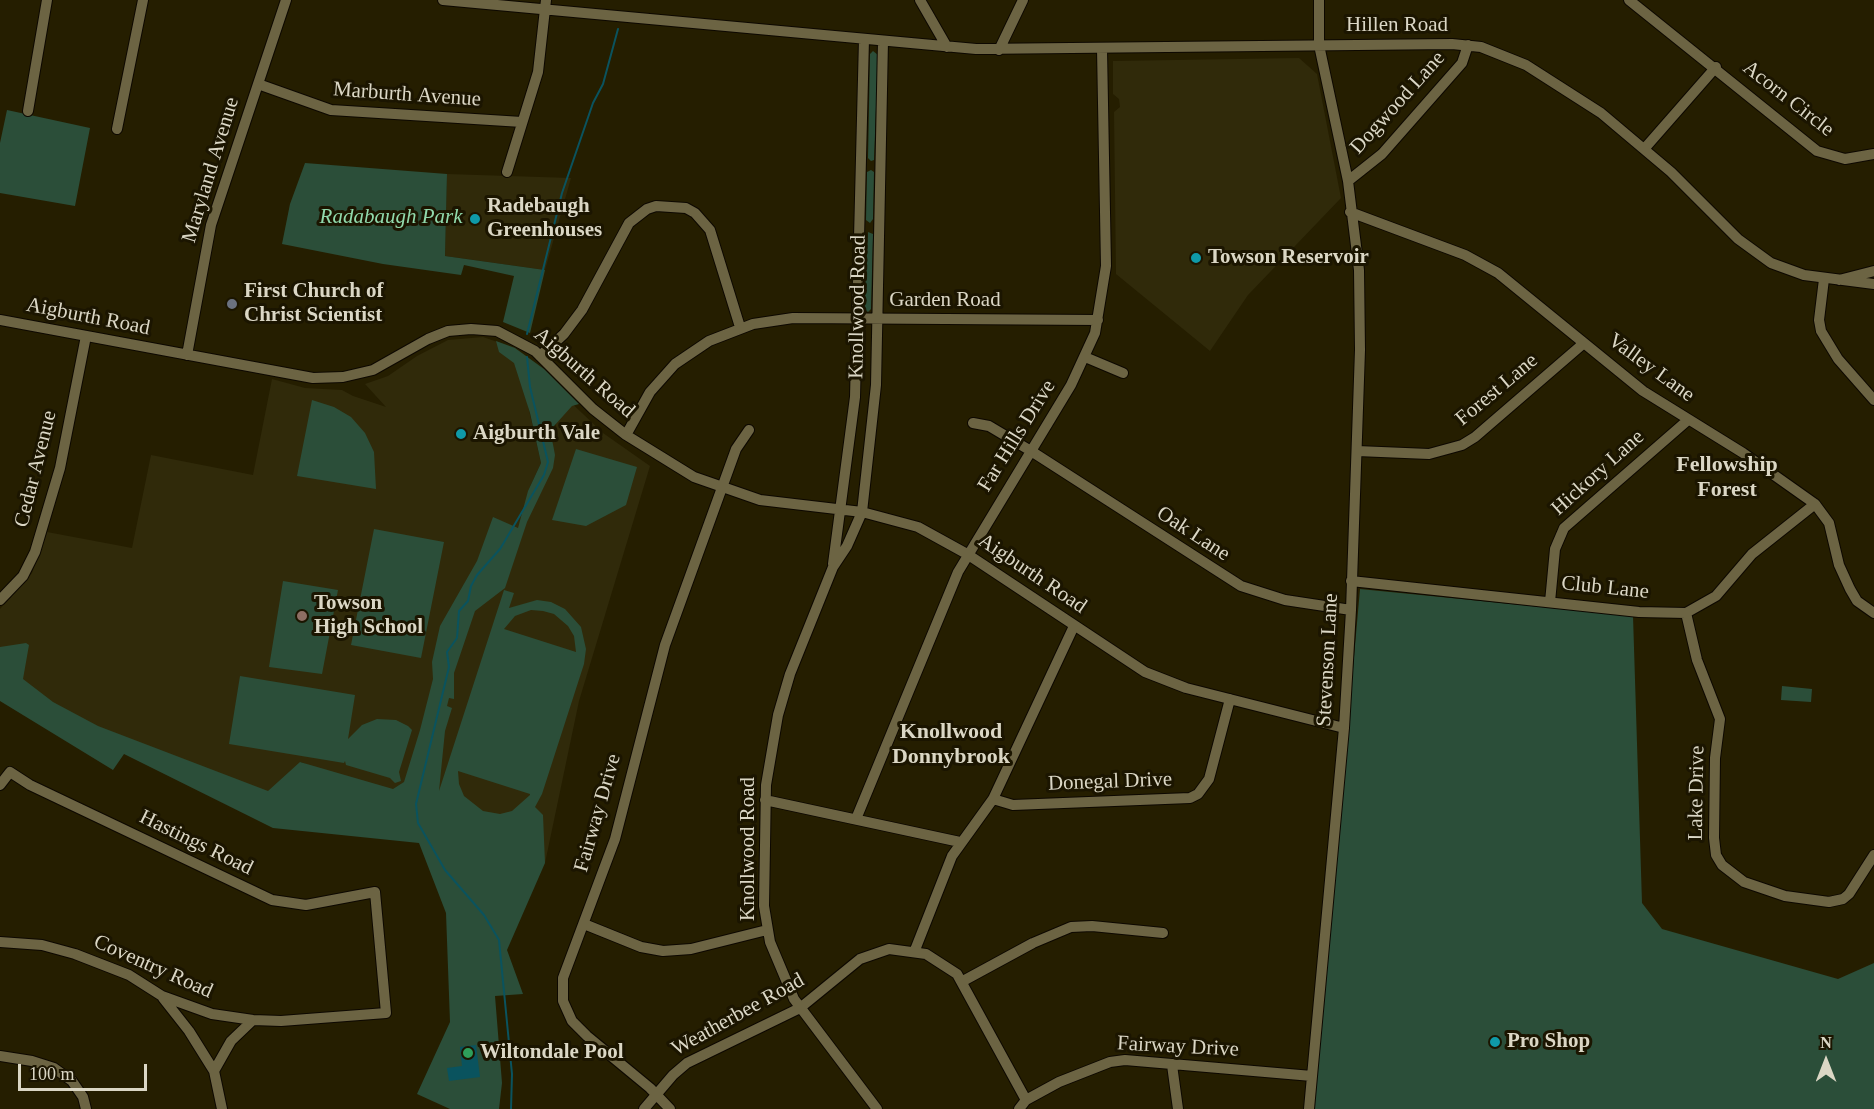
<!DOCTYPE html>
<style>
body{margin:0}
#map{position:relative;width:1874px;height:1109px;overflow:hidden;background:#251e00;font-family:Georgia,serif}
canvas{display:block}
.north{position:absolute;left:1796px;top:1031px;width:60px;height:60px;-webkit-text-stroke:4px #1b1500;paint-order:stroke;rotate:0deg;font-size:16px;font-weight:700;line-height:24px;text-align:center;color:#dbd7c5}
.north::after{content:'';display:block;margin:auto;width:21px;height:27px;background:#dbd7c5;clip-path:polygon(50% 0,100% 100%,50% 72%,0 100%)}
.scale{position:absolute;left:18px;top:1064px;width:129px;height:27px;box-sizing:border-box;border:3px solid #dbd7c5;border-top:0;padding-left:8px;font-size:18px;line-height:21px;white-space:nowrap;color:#dbd7c5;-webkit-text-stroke:4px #1b1500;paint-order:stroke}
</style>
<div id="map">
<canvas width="1874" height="1109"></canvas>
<div class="north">N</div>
<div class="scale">100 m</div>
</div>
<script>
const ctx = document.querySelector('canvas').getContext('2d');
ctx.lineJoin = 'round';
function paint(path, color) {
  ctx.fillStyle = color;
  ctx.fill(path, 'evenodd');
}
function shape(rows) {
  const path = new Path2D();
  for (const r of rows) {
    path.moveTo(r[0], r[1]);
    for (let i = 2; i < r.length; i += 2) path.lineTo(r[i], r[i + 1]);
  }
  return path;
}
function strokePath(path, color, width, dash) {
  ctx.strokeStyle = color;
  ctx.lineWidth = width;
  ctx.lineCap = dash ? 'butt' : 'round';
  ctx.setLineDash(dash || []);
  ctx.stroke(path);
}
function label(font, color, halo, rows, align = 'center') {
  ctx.font = font + ' Georgia,serif';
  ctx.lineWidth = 6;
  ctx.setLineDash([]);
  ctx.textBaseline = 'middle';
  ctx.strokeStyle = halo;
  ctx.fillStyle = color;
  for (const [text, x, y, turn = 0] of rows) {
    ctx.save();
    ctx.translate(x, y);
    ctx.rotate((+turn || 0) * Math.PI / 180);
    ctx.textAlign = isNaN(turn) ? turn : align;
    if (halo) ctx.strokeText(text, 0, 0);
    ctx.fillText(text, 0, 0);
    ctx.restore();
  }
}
paint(shape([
 [1299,58,1317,74,1341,198,1248,295,1210,351,1116,274,1114,112,1120,107,1119,99,1113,94,1113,61],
 [447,174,571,178,545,270,445,256],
 [483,337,515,348,541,463,528,491,551,450,557,429,551,410,561,393,603,433,650,466,579,701,545,863,301,762,273,828,0,688,0,609,32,573,47,532,132,548,151,455,253,475,272,379,305,388,342,390,353,396,386,407,365,384,388,376,417,356,448,340]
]), '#302a0a');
paint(shape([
 [873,51,878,55,874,160,871,161,868,158,870,54],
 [7,110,90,128,75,206,0,193,0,143],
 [305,163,447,174,445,256,545,270,530,333,503,322,514,276,464,265,461,275,383,264,282,244,290,204],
 [871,170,874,172,873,219,870,223,866,220,867,172],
 [868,232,873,234,871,309,868,312,864,309],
 [496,341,515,348,544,369,579,404,572,406,554,426,552,439,555,455,553,468,527,522,505,588,475,611,454,673,454,699,449,698,447,706,452,708,445,731,439,791,504,590,514,593,509,608,537,600,551,602,565,609,581,627,586,649,584,664,542,794,535,807,543,815,545,863,507,950,523,994,495,996,502,1083,499,1109,450,1109,417,1094,450,1022,446,913,419,843,273,828,124,754,113,770,0,701,0,647,26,643,29,645,23,679,53,702,98,726,268,791,300,762,393,789,404,782,420,730,433,679,432,662,440,626,477,561,493,517,518,528,528,491,541,463,530,413,514,363,499,352],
 [543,611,554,614,568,626,574,636,576,652,504,629,515,616,531,610],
 [458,771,530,794,530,795,512,811,500,814,483,811,464,796,459,784],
 [312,400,334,407,351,417,365,433,374,452,376,489,297,476],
 [576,449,637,467,626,505,586,526,552,520],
 [374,529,444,542,421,658,351,645],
 [283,581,338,590,322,674,269,667],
 [1360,589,1633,616,1642,903,1662,929,1838,979,1874,963,1874,1109,1314,1109],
 [240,676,355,695,348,739,362,725,377,719,396,720,408,726,412,730,399,772,401,781,395,783,390,778,346,765,345,761,344,763,229,744],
 [1782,686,1812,689,1811,702,1781,700]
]), '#2b4e39');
paint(shape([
 [476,1045,480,1077,449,1081,447,1068,462,1066,460,1047]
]), '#0a535e');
strokePath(shape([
 [527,334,562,193,593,103,603,84,618,29],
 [511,1109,512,1074,499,940,484,915,445,870,418,823,416,804,449,667,447,652,457,638,459,611,468,601,471,586,477,575,500,549,544,475,548,462,530,387,527,357]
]), '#0a535e', 2);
const minor = shape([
 [443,0,976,49,1452,44,1481,47,1526,65,1601,113,1671,172,1738,239,1771,263,1804,275,1874,284],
 [920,0,947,47],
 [1629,0,1817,151,1845,159,1874,154],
 [999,50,1023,0],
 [258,84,331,110,522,122],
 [28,111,47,0],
 [117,129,143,0],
 [1645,148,1716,67],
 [507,172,538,72,546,0],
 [1348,181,1382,154,1462,63,1468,45],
 [1350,212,1465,255,1498,273,1643,391,1743,453,1815,504,1829,523,1839,565,1850,589,1857,601,1874,613],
 [1824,279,1819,320,1821,331,1838,359,1874,400],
 [1839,280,1874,271],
 [0,320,313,378,343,377,373,370,428,339,448,331,471,329,497,331,535,351,593,409,626,435,694,477,760,500,862,512,918,527,967,554,1145,672,1186,688,1344,728],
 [187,355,211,225,286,0],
 [540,356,564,334,582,310,629,223,647,209,656,206,686,208,695,213,710,230,740,327],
 [1085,357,1123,373],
 [973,423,989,426,1031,451,1241,586,1285,600,1351,610],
 [626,435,650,392,675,364,709,341,753,324,793,318,1098,320],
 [1357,451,1429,454,1462,445,1475,437,1584,343],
 [833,564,855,397,864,39],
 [1351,581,1639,612,1686,613,1716,596,1752,554,1815,504],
 [0,600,23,576,35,552,60,468,86,336],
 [1550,602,1555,549,1564,528,1688,420],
 [1686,613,1697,660,1720,719,1715,758,1714,838,1716,855,1722,865,1744,882,1785,896,1829,902,1843,899,1849,894,1874,855],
 [0,785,10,772,30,785,272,900,306,905,375,892,386,1013,281,1021,253,1020,212,1014,162,996,129,975,75,954,42,945,0,942],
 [993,799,1013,805,1190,798,1198,794,1209,779,1230,699],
 [765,800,960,842],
 [856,819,958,572,1071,385,1095,333,1106,266,1102,49],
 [584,924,641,947,663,951,691,949,767,930],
 [915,950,952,856,993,799,1074,626],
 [963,981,1033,943,1071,927,1092,926,1163,933],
 [163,998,189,1031,214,1071,222,1109],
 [0,1056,32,1061,54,1068,72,1081,83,1097,86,1109],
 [1172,1065,1178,1109],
 [214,1071,231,1041,253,1020],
 [644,1109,673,1075,687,1063,800,1008,860,959,889,949,926,954,957,974,1026,1100],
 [670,1109,650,1088,587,1036,572,1021,563,1001,563,978,615,839,665,645,736,449,749,430],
 [877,1109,794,999,770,942,764,906,766,785,778,715,790,674,833,567,847,546,862,512,876,385,883,41],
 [1019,1109,1026,1100,1059,1082,1110,1062,1125,1060,1312,1076],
 [1309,1109,1344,728,1351,610,1360,350,1359,270,1348,181,1319,45,1319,0]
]);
strokePath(minor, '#0d0800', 12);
strokePath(minor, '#6c6443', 10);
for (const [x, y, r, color] of [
 [475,219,6,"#0f9aa8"],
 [1196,258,6,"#0f9aa8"],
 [232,304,6,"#6b7280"],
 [461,434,6,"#0f9aa8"],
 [302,616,6,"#8d6e63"],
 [1495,1042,6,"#0f9aa8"],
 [468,1053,6,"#2e9e5b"]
]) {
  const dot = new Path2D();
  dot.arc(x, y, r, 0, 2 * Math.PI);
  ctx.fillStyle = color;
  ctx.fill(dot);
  strokePath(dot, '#1b1500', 2);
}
label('21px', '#dbd7c5', '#1b1500', [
 ["Hillen Road",1397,25],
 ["Marburth Avenue",407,95,4],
 ["Acorn Circle",1788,99,38],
 ["Dogwood Lane",1398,103,-48],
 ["Maryland Avenue",211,170,-73],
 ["Garden Road",945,300],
 ["Knollwood Road",858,307,-89],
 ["Aigburth Road",88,317,11],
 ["Valley Lane",1651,368,36],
 ["Aigburth Road",584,373,41],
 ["Forest Lane",1497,390,-40],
 ["Far Hills Drive",1017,436,-58],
 ["Cedar Avenue",36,469,-76],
 ["Hickory Lane",1598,473,-42],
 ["Oak Lane",1193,534,33],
 ["Aigburth Road",1032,574,34],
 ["Club Lane",1605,588,6],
 ["Stevenson Lane",1328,660,-87],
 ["Donegal Drive",1110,782,-2],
 ["Lake Drive",1697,793,-89],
 ["Fairway Drive",598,813,-74],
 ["Hastings Road",196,843,26],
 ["Knollwood Road",748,849,-90],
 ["Coventry Road",153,967,24],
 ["Weatherbee Road",738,1015,-29],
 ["Fairway Drive",1178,1047,3]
]);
label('bold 21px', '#dbd7c5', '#1b1500', [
 ["Radebaugh",487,207],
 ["Greenhouses",487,231],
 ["Towson Reservoir",1208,258],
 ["First Church of",244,292],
 ["Christ Scientist",244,316],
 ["Aigburth Vale",473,434],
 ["Towson",314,604],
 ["High School",314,628],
 ["Pro Shop",1507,1042],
 ["Wiltondale Pool",480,1053]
], 'left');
label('italic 21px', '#91daac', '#1b1500', [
 ["Radabaugh Park",391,217]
]);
label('bold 22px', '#dbd7c5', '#1b1500', [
 ["Fellowship",1727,465],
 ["Forest",1727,490],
 ["Knollwood",951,732],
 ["Donnybrook",951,757]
]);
</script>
